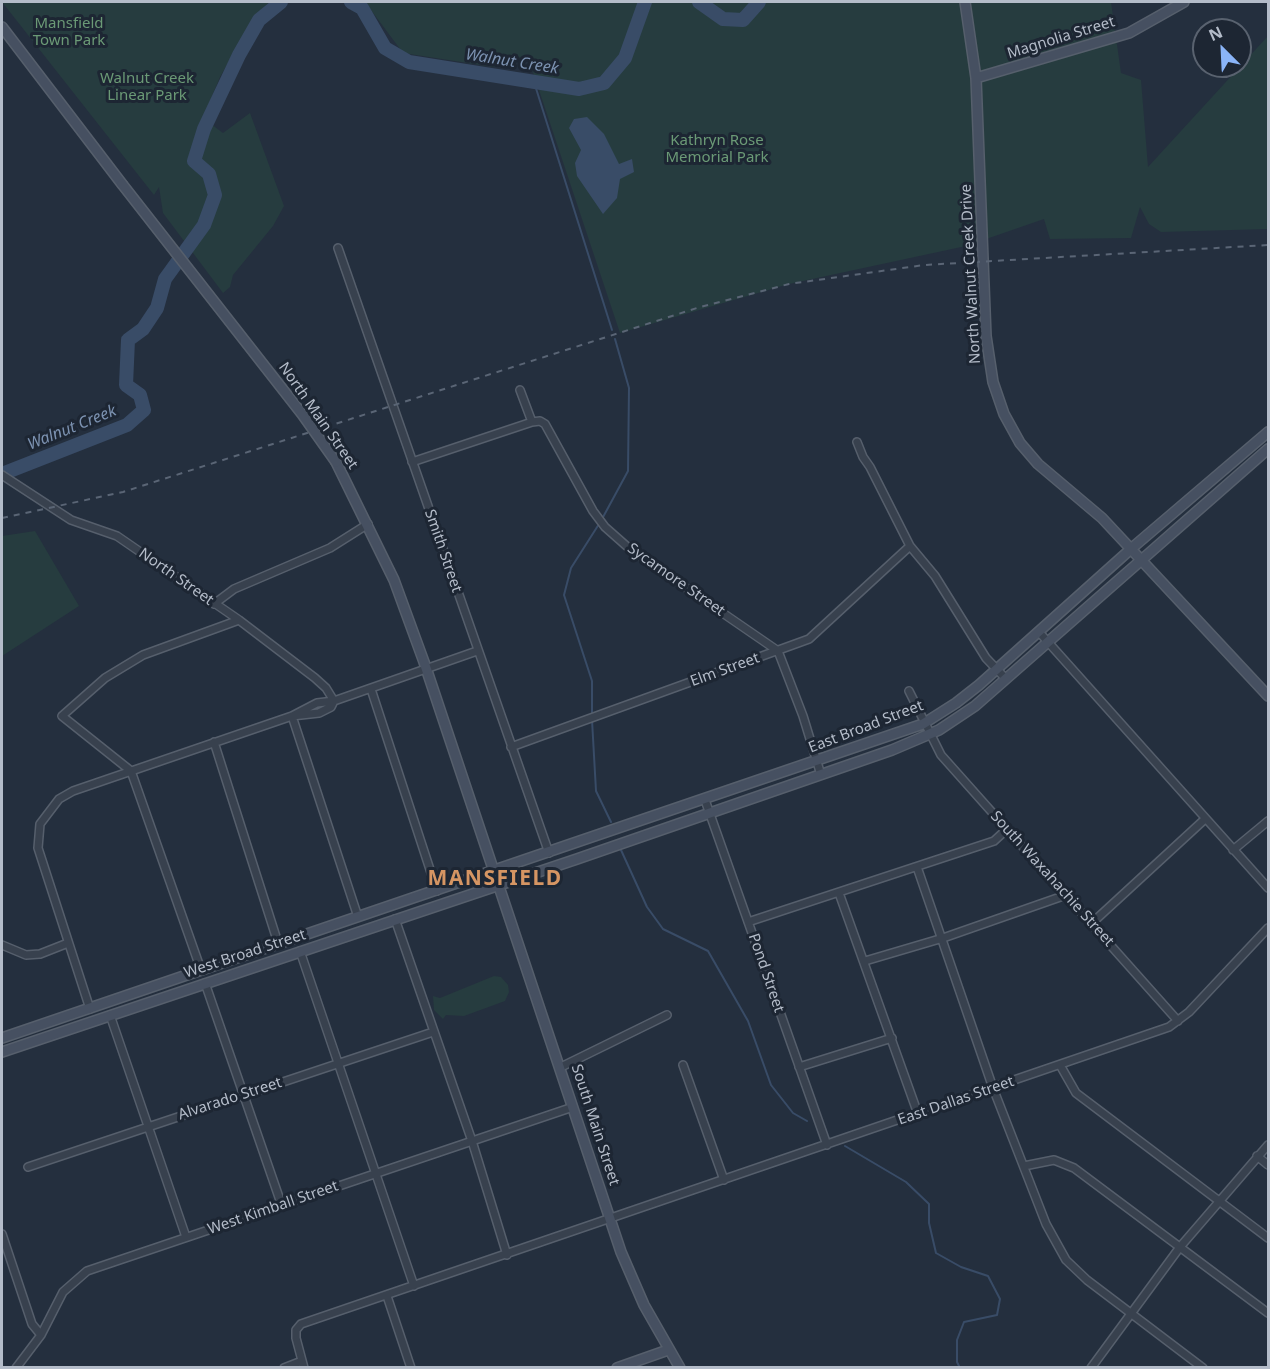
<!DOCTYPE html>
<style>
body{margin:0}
#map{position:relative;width:1270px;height:1369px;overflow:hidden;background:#242f3e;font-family:"Noto Sans",sans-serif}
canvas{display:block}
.frame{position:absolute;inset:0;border:3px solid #b4bcc9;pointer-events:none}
.north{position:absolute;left:1192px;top:18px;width:60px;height:60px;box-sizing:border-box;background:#1d2633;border:2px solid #59626f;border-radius:50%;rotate:336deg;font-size:16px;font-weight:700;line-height:24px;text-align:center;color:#b4bcc9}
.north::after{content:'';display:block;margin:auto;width:21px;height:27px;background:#8ab4f8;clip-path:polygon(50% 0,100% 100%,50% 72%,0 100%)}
</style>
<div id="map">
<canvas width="1270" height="1369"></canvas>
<div class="frame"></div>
<div class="north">N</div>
</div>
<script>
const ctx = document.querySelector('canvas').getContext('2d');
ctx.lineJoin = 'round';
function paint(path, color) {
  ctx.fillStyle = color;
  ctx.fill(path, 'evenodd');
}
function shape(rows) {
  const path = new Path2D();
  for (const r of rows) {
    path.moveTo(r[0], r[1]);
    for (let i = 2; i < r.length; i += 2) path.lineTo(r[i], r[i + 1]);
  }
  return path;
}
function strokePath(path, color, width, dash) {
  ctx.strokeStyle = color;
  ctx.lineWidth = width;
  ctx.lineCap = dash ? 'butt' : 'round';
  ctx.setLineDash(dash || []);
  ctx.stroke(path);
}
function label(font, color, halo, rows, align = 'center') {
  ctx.font = font + ' "Noto Sans",sans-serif';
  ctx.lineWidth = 6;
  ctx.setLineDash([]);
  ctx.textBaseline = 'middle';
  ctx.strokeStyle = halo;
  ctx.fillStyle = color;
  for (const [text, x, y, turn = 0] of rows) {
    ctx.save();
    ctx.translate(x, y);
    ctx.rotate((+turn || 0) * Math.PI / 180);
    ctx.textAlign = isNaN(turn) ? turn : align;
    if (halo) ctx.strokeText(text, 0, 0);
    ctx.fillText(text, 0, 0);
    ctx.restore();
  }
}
paint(shape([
 [2,2,269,2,250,24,220,77,203,118,223,133,250,113,284,206,273,226,233,275,230,287,223,293,163,213,159,187,154,195],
 [361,2,1111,2,1121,73,1141,80,1148,167,1268,36,1268,229,1161,232,1149,224,1140,207,1131,238,1050,239,1044,219,966,246,789,284,620,333,529,60,494,67,403,53,368,6],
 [35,531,79,606,2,656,2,536],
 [494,976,501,977,508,985,509,992,505,1001,464,1016,446,1015,443,1019,434,1010,433,996,440,998]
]), '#263c3f');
paint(shape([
 [587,117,604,134,619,164,632,159,634,172,620,179,617,198,603,214,577,176,575,163,581,150,569,128,574,119]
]), '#394c67');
strokePath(shape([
 [534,82,612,330],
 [602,519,628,471,629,388,615,339],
 [592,715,592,681,564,595,571,568,599,524],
 [592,720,596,791,611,822],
 [621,850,647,907,663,929,708,951,748,1021,771,1085,793,1113,807,1121],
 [845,1146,906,1182,929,1204,929,1223,936,1253,961,1267,988,1276,1000,1299,997,1315,964,1322,957,1340,957,1362,960,1368]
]), '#394c67', 2);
strokePath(shape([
 [351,2,362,8,385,48,409,62,579,89,604,83,625,58,645,2],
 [699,2,723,19,743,20,759,2],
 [2,474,127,425,144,410,140,395,126,385,128,340,143,329,157,308,165,279,204,225,215,195,209,174,194,161,204,129,239,55,259,20,281,2]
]), '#394c67', 14);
const street = shape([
 [338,248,549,853],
 [520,390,532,422],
 [857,442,863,457,870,467,910,546,935,576,986,658,1006,679],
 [412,462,532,422,540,421,545,424,593,511,605,527,631,550,778,651,803,716,821,775],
 [2,475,71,520,117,536,239,620,315,678,326,688,334,701],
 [214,604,234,589,330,548,368,524],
 [1039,632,1268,888],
 [371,689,437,891],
 [909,691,941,755,1178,1021],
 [292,716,358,917],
 [292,716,319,713,331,707,334,701],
 [214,742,278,943],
 [511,747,809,639,910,546],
 [705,800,827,1145],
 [1233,850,1268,821],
 [917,867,993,1088,1046,1224,1066,1260,1087,1280,1203,1368],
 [839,893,918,1114],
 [395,919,472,1141,507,1255],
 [748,922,994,841,1007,829],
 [1092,923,1205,819],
 [2,945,26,955,40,954,68,943],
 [300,951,414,1286],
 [865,961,943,938,1066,895],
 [201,970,131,771,62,716,105,678,143,655,239,620],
 [205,983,282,1206],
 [90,1009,38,848,40,824,59,799,73,791,292,716,317,703,334,701,477,651],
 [110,1015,186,1237],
 [683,1065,724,1180],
 [1060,1065,1076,1093,1268,1238],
 [561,1067,667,1015],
 [799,1067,892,1038],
 [1257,1156,1268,1165],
 [1024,1166,1054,1160,1074,1168,1268,1313],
 [28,1167,433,1032],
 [2,1234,32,1324,41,1335],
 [387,1296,411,1368],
 [16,1368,41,1335,63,1292,87,1271,573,1107],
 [284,1368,302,1361],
 [304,1368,296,1338,296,1330,301,1324,1169,1027,1189,1012,1268,928],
 [1091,1368,1180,1247,1268,1145]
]);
const secondary = shape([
 [965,2,976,78,986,336,993,382,1004,414,1020,443,1038,464,1102,518,1268,696],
 [2,27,122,184],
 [976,78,1129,33,1184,2],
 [336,462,394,580,424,662,621,1252,644,1305,680,1368],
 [2,1038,923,724,956,703,979,685,1132,548,1268,432],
 [2,1052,577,859,892,750,939,730,975,706,1268,449],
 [617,1368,668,1350]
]);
strokePath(street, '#565f6c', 10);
strokePath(secondary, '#565f6c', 12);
strokePath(street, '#38414e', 7);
strokePath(secondary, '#465061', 9);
strokePath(shape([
 [2,518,123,492,700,307,789,284,924,265,1268,245]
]), '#5a6575', 2, [6, 6]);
const secondaryBridge = shape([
 [122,184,302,414,336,462]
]);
strokePath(secondaryBridge, '#565f6c', 12, []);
strokePath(secondaryBridge, '#465061', 9);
label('15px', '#6b9a76', '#1d2633', [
 ["Mansfield",69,24],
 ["Town Park",69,41],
 ["Walnut Creek",147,79],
 ["Linear Park",147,96],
 ["Kathryn Rose",717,141],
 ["Memorial Park",717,158]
]);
label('15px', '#b4bcc9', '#1d2633', [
 ["Magnolia Street",1061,38,-17],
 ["North Walnut Creek Drive",971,274,-93],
 ["North Main Street",318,416,55],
 ["Smith Street",443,551,71],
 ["North Street",176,577,35],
 ["Sycamore Street",676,580,35],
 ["Elm Street",725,670,-20],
 ["East Broad Street",866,727,-21],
 ["South Waxahachie Street",1052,879,48],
 ["West Broad Street",245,954,-18],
 ["Pond Street",766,973,71],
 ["Alvarado Street",230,1099,-18],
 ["East Dallas Street",956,1101,-19],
 ["South Main Street",595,1125,72],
 ["West Kimball Street",273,1208,-19]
]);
label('italic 16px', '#7c92b1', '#1d2633', [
 ["Walnut Creek",512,62,9],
 ["Walnut Creek",72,428,-22]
]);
ctx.letterSpacing = '1.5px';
label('bold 21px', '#d59563', '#1d2633', [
 ["MANSFIELD",495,879]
]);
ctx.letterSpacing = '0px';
</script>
